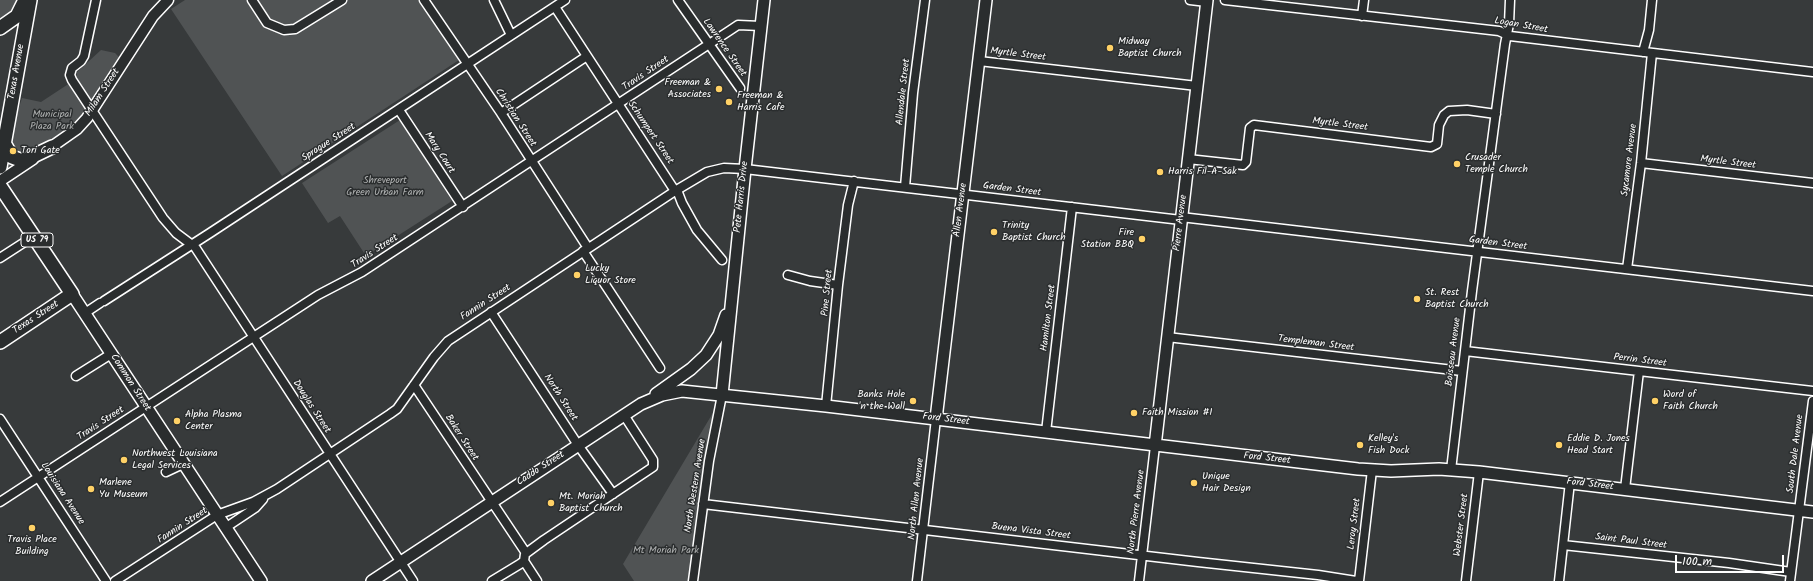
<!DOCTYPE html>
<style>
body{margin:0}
#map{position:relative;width:1813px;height:581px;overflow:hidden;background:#373a3b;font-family:Kalam,sans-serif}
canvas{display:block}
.scale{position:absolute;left:1675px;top:555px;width:109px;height:18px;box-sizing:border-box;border:2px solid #fff;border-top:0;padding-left:5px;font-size:12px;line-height:14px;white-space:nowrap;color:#fff;-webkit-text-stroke:3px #2a2d2e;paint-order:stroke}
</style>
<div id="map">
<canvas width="1813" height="581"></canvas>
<div class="scale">100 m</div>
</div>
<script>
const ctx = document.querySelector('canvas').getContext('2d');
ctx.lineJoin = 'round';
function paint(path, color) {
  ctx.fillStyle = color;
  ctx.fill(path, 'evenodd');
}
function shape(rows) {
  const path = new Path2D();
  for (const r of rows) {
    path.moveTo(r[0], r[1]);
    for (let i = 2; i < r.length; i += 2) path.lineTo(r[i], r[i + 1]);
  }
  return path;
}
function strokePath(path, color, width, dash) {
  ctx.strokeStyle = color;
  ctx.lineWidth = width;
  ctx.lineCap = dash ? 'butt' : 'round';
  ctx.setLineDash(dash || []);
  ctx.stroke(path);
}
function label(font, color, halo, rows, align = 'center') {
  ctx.font = font + ' Kalam,sans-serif';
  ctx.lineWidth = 3;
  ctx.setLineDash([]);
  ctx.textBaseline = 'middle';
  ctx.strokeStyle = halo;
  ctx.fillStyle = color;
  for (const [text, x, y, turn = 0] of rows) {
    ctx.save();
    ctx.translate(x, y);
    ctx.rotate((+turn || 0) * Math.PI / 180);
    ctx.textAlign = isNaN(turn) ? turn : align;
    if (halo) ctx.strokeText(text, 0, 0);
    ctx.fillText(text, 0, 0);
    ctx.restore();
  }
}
paint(shape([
 [0,0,17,0,15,10,2,20,0,18],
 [185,0,419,0,459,60,282,176,171,9],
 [101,50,115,53,124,62,87,118,13,168,5,168,3,158,22,98,41,102,76,79,77,72],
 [400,120,452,201,366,256,340,216,328,223,302,183],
 [714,411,718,416,693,581,634,581,623,564]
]), '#505354');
const minor = shape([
 [96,0,84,56,81,61,72,68,70,75,72,80,163,218,176,233,192,245],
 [252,0,267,23,284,30,295,29,342,0],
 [424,0,501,113,588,248],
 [494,0,511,35],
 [678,0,740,88],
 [1190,0,1207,2],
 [1225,0,1464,27,1499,31,1510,36,1813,72],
 [555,7,675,191],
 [1362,16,1364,0],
 [1643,52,1649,30,1652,0],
 [979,61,1197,86],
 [399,110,463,207],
 [501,113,587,56],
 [1188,159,1243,165,1246,162,1250,128,1254,125,1431,147,1437,144,1439,125,1444,115,1449,111,1467,110,1496,114],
 [1641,163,1813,183],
 [905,187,913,93,925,0],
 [677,190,682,203,697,230,722,260],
 [1181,217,1813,291],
 [193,244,413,581],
 [583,251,660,368],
 [0,258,34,236],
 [1627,269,1641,163,1652,53],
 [788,275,810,281,838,285],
 [104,301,210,233,565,0],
 [491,312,578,445,613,494],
 [85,313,100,303],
 [1167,337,1462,371],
 [1465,351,1813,391],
 [76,376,111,354],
 [414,385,526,553],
 [826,406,838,285,848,205,854,181],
 [0,419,106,581],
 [1046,432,1072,207],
 [1451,470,1472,291,1505,44,1509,24,1510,0],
 [166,472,183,464],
 [1625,489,1639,371],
 [0,502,318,295,362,272,729,31,738,25,761,26],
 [703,504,1198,562,1318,575,1356,581],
 [225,528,255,508,263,499],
 [1563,545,1729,563,1791,572],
 [524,561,537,581],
 [115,581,217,515,253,502,277,489,390,414,397,409,434,357,448,341,675,191,707,172,724,168,745,169,1181,220],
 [492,581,520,564,524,561,525,554,544,540,653,467,653,460,624,415],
 [693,581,709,461,722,395],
 [917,581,936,419],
 [1139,581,1155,446],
 [1359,581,1372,470],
 [1466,581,1479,472],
 [1559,581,1570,482],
 [1790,581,1813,401]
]);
const tertiary = shape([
 [47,150,77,129,87,118,153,16,168,0],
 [0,181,33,159]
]);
const secondary = shape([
 [72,294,261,581],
 [656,394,691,369,706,355,719,335,726,315],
 [722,395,745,169,764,0],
 [936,419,986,0],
 [1155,446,1207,0],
 [372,581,641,404,662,395,682,391,826,406,1358,469,1391,471,1439,469,1479,472,1813,512]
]);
const primary = shape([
 [0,28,17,16,25,0],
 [4,143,12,157,20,160,25,160,52,147],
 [0,167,30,0],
 [0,186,72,294,0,342]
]);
strokePath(minor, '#fff', 11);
strokePath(tertiary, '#fff', 13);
strokePath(secondary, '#fff', 14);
strokePath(primary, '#fff', 16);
strokePath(minor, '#2a2d2e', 8);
strokePath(tertiary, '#2a2d2e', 10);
strokePath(secondary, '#2a2d2e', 11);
strokePath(primary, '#2a2d2e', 13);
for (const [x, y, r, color] of [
 [1110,48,4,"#ffd166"],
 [719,89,4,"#ffd166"],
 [729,102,4,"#ffd166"],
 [13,151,4,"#ffd166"],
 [1457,164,4,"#ffd166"],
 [1160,172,4,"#ffd166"],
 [994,232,4,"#ffd166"],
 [1142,239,4,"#ffd166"],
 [577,275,4,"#ffd166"],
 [1417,299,4,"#ffd166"],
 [913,401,4,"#ffd166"],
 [1655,401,4,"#ffd166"],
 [1134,413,4,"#ffd166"],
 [177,421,4,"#ffd166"],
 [1360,445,4,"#ffd166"],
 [1559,445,4,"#ffd166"],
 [124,460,4,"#ffd166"],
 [1194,483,4,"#ffd166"],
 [91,489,4,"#ffd166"],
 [551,503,4,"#ffd166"],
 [32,528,4,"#ffd166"]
]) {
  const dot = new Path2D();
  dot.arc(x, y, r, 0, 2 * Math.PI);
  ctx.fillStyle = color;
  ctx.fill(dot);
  strokePath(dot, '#2a2d2e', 1.5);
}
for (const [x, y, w] of [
 [37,240,32]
]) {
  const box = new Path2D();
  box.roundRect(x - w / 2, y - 7, w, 14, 3);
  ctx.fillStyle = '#2a2d2e';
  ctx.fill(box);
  strokePath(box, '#fff', 1);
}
label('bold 9px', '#fff', null, [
 ["US 79",37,240]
]);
label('10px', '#fff', '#2a2d2e', [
 ["Logan Street",1521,26,10],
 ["Lawrence Street",724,48,55],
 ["Myrtle Street",1018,55,7],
 ["Texas Avenue",17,72,-80],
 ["Travis Street",646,74,-34],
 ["Allendale Street",904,92,-84],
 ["Milam Street",103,93,-57],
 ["Christian Street",515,118,57],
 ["Myrtle Street",1340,125,7],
 ["Schumpert Street",650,133,56],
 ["Sprague Street",329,143,-33],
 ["Mary Court",439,153,57],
 ["Sycamore Avenue",1630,160,-83],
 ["Myrtle Street",1728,163,7],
 ["Garden Street",1012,190,7],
 ["Pete Harris Drive",742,197,-84],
 ["Allen Avenue",961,210,-83],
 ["Pierre Avenue",1181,223,-83],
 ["Garden Street",1498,244,7],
 ["Travis Street",375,252,-33],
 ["Pine Street",828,293,-85],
 ["Fannin Street",486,303,-33],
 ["Texas Street",36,318,-33],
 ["Hamilton Street",1049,318,-83],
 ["Templeman Street",1316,344,7],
 ["Boisseau Avenue",1454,352,-83],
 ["Perrin Street",1640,361,7],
 ["Common Street",130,383,57],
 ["North Street",560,398,57],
 ["Douglas Street",311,407,57],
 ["Ford Street",946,420,7],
 ["Travis Street",101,424,-33],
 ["Baker Street",461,438,57],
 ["South Dale Avenue",1796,454,-83],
 ["Ford Street",1267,459,6],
 ["Caddo Street",541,469,-33],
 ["Ford Street",1590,485,7],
 ["North Western Avenue",696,486,-81],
 ["Louisiana Avenue",62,494,57],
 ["North Allen Avenue",917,499,-84],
 ["North Pierre Avenue",1137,512,-83],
 ["Leroy Street",1355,524,-83],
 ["Webster Street",1462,525,-83],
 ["Fannin Street",183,526,-33],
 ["Buena Vista Street",1031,532,7],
 ["Saint Paul Street",1631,542,7]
]);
label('10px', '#fff', '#2a2d2e', [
 ["Midway",1118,42],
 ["Baptist Church",1118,54],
 ["Freeman &",711,83,"right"],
 ["Associates",711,95,"right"],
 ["Freeman &",737,96],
 ["Harris Cafe",737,108],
 ["Tori Gate",21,151],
 ["Crusader",1465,158],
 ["Temple Church",1465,170],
 ["Harris Fil-A-Sak",1168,172],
 ["Trinity",1002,226],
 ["Baptist Church",1002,238],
 ["Fire",1134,233,"right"],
 ["Station BBQ",1134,245,"right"],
 ["Lucky",585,269],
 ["Liquor Store",585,281],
 ["St. Rest",1425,293],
 ["Baptist Church",1425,305],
 ["Banks Hole",905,395,"right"],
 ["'n the Wall",905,407,"right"],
 ["Word of",1663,395],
 ["Faith Church",1663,407],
 ["Faith Mission #1",1142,413],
 ["Alpha Plasma",185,415],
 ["Center",185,427],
 ["Kelley's",1368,439],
 ["Fish Dock",1368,451],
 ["Eddie D. Jones",1567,439],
 ["Head Start",1567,451],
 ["Northwest Louisiana",132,454],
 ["Legal Services",132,466],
 ["Unique",1202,477],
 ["Hair Design",1202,489],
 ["Marlene",99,483],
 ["Yu Museum",99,495],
 ["Mt. Moriah",559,497],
 ["Baptist Church",559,509],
 ["Travis Place",32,540,"center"],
 ["Building",32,552,"center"]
], 'left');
label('10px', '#b0b2b2', '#2a2d2e', [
 ["Municipal",52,115],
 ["Plaza Park",52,127],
 ["Shreveport",385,181],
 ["Green Urban Farm",385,193],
 ["Mt Moriah Park",666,551]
]);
</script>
